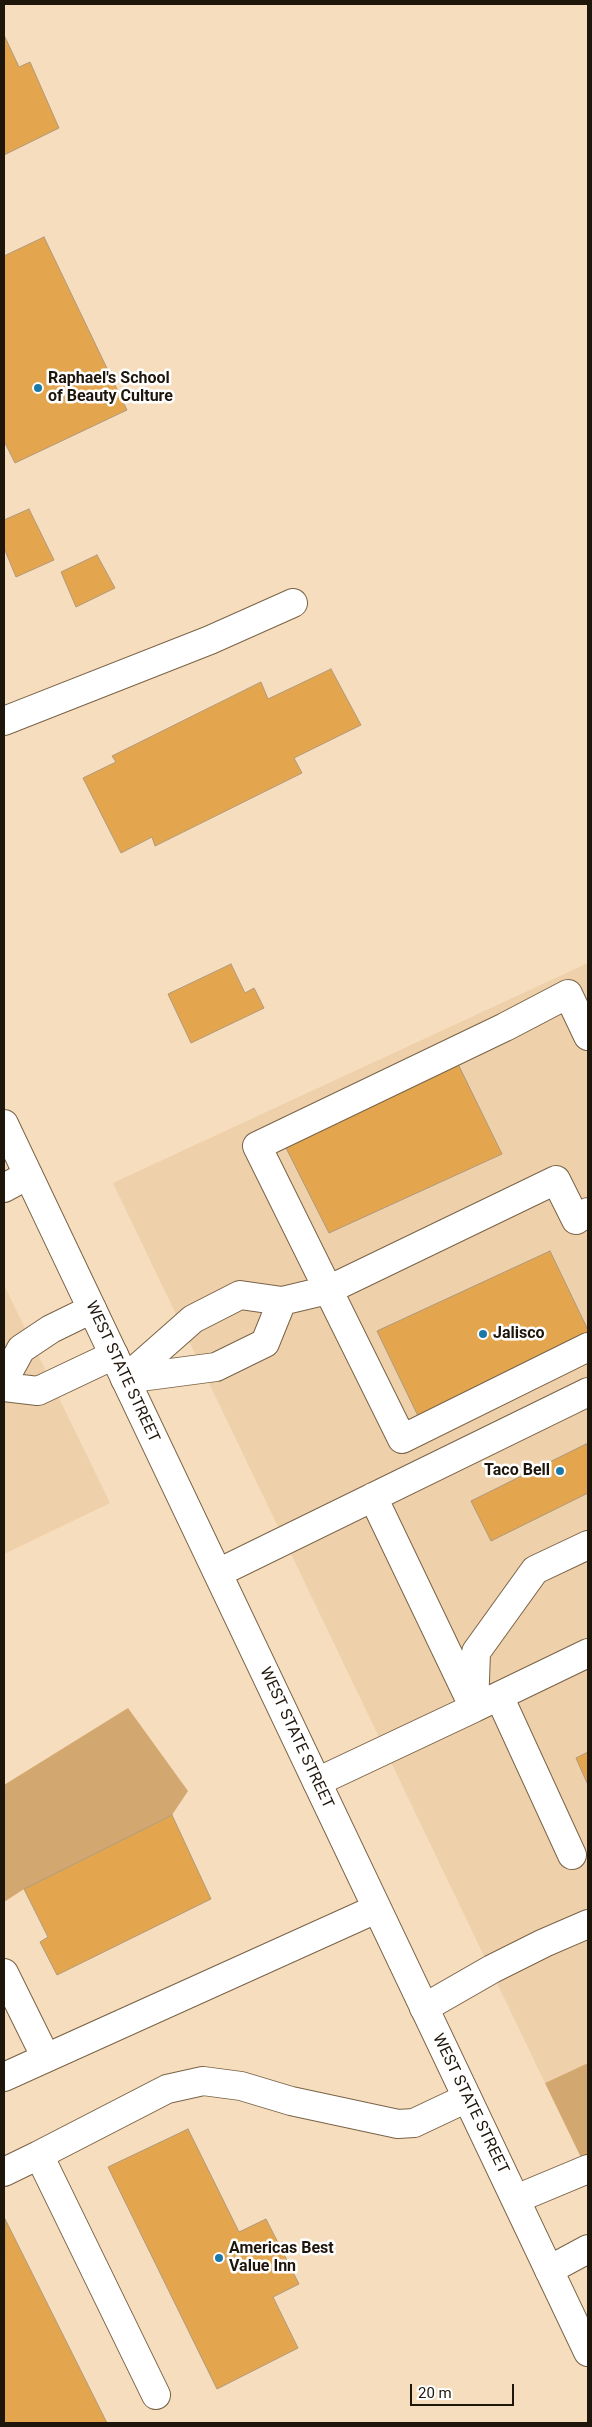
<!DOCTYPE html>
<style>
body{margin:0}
#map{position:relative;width:592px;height:2427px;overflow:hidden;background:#f6ddbd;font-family:Roboto,sans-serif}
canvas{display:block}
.frame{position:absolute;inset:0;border:5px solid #1f160b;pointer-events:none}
.scale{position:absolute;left:410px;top:2384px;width:104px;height:22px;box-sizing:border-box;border:2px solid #1f160b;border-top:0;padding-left:6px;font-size:15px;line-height:18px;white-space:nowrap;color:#1f160b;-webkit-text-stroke:4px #fff;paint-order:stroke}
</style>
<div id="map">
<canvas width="592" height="2427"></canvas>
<div class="frame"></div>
<div class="scale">20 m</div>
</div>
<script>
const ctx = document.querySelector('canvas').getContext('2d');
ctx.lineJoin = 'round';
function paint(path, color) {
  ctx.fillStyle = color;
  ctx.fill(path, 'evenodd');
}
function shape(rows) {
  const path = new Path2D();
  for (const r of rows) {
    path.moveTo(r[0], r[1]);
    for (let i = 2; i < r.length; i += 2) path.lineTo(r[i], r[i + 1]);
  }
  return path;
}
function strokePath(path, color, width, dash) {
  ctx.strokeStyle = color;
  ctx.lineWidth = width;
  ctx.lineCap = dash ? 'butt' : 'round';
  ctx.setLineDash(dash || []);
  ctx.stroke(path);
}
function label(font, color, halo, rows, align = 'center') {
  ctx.font = font + ' Roboto,sans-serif';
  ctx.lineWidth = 5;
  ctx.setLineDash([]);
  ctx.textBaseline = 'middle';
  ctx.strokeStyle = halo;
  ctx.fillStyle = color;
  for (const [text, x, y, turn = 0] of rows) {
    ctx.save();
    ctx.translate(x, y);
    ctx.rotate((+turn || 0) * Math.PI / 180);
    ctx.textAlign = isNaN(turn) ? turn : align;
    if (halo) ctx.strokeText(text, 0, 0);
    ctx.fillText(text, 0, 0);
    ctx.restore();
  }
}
paint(shape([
 [588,963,588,2063,545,2083,113,1183],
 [4,1285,110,1503,4,1554]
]), '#eed0ab');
paint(shape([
 [128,1708,188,1791,172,1815,24,1889,4,1902,4,1785],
 [588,2063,588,2172,545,2083]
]), '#d3a870');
const building = shape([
 [4,35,19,67,30,62,59,128,4,155,4,35],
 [44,237,127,410,15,463,4,441,4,256,44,237],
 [29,509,54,560,16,577,4,548,4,520,29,509],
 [97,555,115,588,76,607,61,572,97,555],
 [331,669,361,725,294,758,302,773,155,846,152,837,121,853,83,778,116,762,112,756,261,682,268,699,331,669],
 [231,964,245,993,254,988,264,1008,191,1043,168,994,231,964],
 [458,1064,502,1154,329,1233,284,1144,458,1064],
 [550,1251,588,1330,588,1338,419,1418,377,1331,550,1251],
 [586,1444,588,1448,588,1493,491,1541,471,1501,586,1444],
 [588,1752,588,1785,576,1758,588,1752],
 [172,1815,211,1899,57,1975,40,1942,48,1937,24,1889,172,1815],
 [188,2129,239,2232,266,2219,299,2284,273,2297,298,2348,217,2389,108,2167,188,2129],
 [5,2219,107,2423,4,2423,5,2219]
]);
paint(building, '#e3a64f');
strokePath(building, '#b0997b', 1);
const minor = shape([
 [4,721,210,640,293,603],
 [588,1036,568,994,505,1027,257,1146,402,1439,588,1347],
 [4,1188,28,1175],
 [240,1295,282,1301,265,1343,216,1367,125,1379,193,1319,240,1295],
 [282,1301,328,1290,556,1180,576,1220,588,1212],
 [4,1380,21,1349,51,1329,92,1309],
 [4,1387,38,1391,114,1355],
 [373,1497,474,1708,588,1653],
 [218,1573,588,1392],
 [499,1696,572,1855],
 [317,1782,474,1708,476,1652,535,1570,588,1545],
 [4,1973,46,2058],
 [424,2008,492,1969,544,1943,588,1924],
 [4,2077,376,1909],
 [4,2172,39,2155],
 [516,2199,588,2169],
 [549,2270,588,2249],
 [156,2395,39,2155,167,2089,203,2081,241,2086,291,2101,398,2124,414,2123,467,2098]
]);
const highway = shape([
 [4,1124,588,2352]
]);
strokePath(minor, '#796347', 30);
strokePath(highway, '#796347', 30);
strokePath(minor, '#fff', 28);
strokePath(highway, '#fff', 28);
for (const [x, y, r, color] of [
 [38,388,5,"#1c79a7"],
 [483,1334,5,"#1c79a7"],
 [560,1471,5,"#1c79a7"],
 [219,2258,5,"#1c79a7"]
]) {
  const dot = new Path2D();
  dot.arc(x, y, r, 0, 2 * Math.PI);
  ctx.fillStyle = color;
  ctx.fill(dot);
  strokePath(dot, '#fff', 2);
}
label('bold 16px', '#1f160b', '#fff', [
 ["Raphael's School",48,379],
 ["of Beauty Culture",48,397],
 ["Jalisco",493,1334],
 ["Taco Bell",550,1471,"right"],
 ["Americas Best",229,2249],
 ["Value Inn",229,2267]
], 'left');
label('16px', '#1f160b', '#fff', [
 ["WEST STATE STREET",122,1372,65],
 ["WEST STATE STREET",296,1738,65],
 ["WEST STATE STREET",470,2104,64]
]);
</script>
